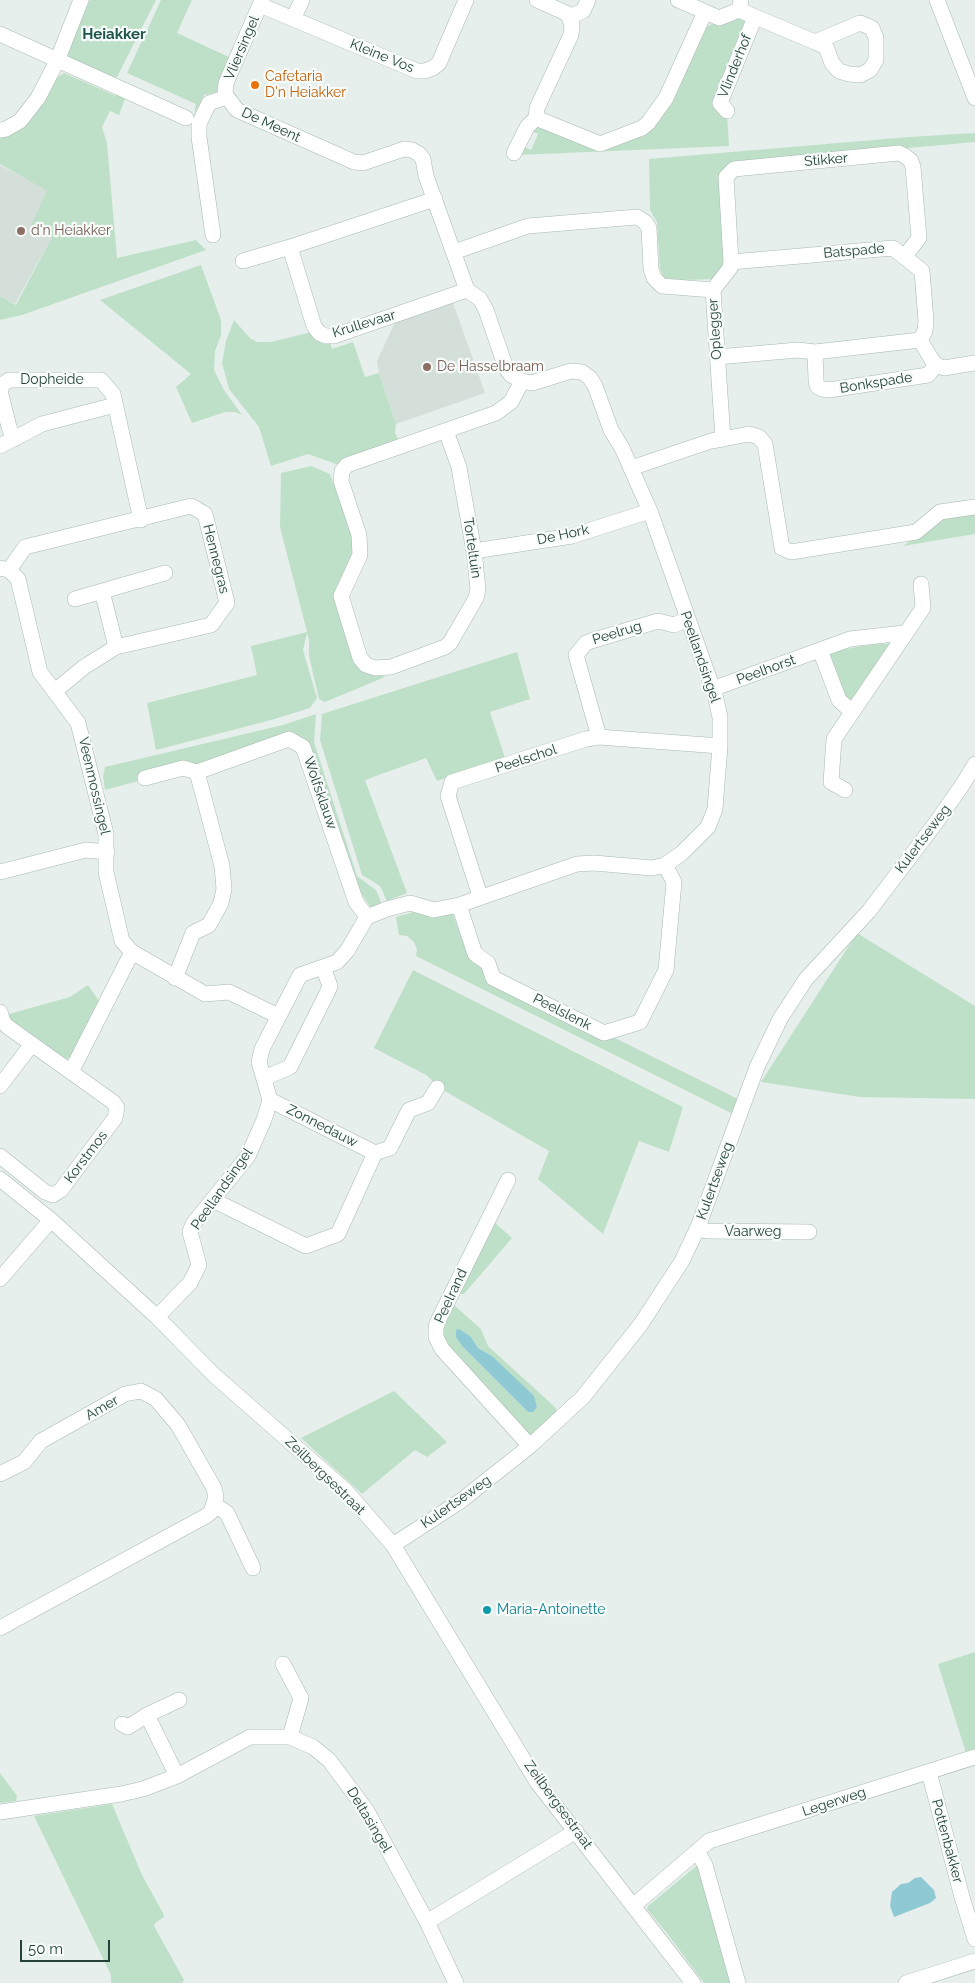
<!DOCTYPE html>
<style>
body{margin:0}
#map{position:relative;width:975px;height:1983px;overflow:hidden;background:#e6efeb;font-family:Raleway,sans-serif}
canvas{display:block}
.scale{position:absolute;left:20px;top:1940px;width:90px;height:22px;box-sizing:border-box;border:2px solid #24423a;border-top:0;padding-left:6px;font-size:15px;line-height:18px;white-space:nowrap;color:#24423a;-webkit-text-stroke:4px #f7fbf9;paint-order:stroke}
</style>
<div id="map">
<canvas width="975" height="1983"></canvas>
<div class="scale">50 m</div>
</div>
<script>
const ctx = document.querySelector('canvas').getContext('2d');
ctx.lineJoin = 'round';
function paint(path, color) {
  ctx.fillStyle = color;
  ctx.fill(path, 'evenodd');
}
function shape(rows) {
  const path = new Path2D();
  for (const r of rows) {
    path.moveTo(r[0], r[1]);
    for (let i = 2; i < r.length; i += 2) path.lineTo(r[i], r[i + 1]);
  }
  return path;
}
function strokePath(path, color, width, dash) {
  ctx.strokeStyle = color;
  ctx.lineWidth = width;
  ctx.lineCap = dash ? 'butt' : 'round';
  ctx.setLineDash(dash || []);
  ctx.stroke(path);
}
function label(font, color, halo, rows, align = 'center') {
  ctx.font = font + ' Raleway,sans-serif';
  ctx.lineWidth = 4.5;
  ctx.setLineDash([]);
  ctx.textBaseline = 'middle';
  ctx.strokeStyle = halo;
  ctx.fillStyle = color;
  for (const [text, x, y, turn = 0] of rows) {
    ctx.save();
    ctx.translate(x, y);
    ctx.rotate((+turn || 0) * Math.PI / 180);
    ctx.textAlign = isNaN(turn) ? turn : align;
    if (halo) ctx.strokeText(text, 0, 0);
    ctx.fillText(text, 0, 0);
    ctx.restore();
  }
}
paint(shape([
 [0,165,48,191,52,237,15,304,0,296],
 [452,300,485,393,396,424,379,373,377,361,397,318]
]), '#d4dfda');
paint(shape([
 [90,0,156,0,117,77,105,78,69,59,67,51],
 [161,0,192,0,177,33,231,58,223,91,204,95,194,115,196,104,127,73],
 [738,14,752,19,713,106,727,114,729,146,518,155,523,146,531,150,538,134,530,130,539,125,602,148,649,130,702,28],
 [64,73,116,96,118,93,126,96,119,115,110,111,102,127,107,143,117,258,196,240,206,250,22,315,0,320,0,296,16,305,52,237,31,225,47,191,0,164,0,135,54,80],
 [975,133,975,142,730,164,728,264,715,279,683,280,664,278,660,269,657,222,650,210,649,159,909,137],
 [201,265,221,320,221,335,215,351,214,370,224,390,242,415,235,412,225,412,192,423,176,387,191,374,100,300],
 [234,320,250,338,257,342,271,342,312,332,329,339,332,349,353,342,365,377,379,373,396,424,395,432,399,443,339,465,308,454,271,466,259,427,229,389,222,363,226,341],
 [311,466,330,474,356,546,337,594,358,667,385,677,325,702,319,699,309,656,309,640,307,633,303,650,317,698,310,708,271,720,156,750,147,703,257,675,251,646,307,632,280,527,281,473],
 [975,513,975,534,903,546,942,518],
 [892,643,884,652,856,696,851,703,846,700,830,659,830,654,835,651,862,646],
 [517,652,530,699,490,712,505,758,437,781,426,758,365,780,407,893,387,901,380,886,362,875,320,740,322,714],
 [316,714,314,742,357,876,376,890,383,907,373,911,357,887,307,743,194,766,105,790,103,776,105,767,283,725],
 [417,911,431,918,452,912,468,956,480,961,488,980,611,1036,738,1099,733,1114,416,956,417,950,414,942,407,936,399,935,396,917],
 [857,933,975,1006,975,1099,860,1097,761,1082],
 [413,970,683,1107,669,1152,639,1141,603,1234,538,1179,549,1151,443,1090,426,1075,374,1048],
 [88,985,99,1001,72,1057,61,1061,8,1019,9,1014,70,997],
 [492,1220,512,1238,464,1294,460,1294,458,1293],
 [455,1306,481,1329,488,1346,556,1408,556,1415,534,1436,523,1434,443,1340,442,1320,448,1309],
 [471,1337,478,1348,492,1356,535,1402,537,1407,528,1412,463,1347],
 [394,1391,447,1442,427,1457,415,1450,362,1494,301,1438],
 [975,1652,975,1750,966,1753,938,1664],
 [0,1773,17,1796,16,1801,0,1803],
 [112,1804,142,1875,163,1913,164,1917,155,1923,154,1926,184,1980,182,1983,111,1983,111,1975,34,1816],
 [701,1862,739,1983,704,1983,666,1932,647,1909,648,1906]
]), '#bfe0c8');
paint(shape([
 [459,1329,471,1337,478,1348,492,1356,534,1396,537,1407,533,1412,528,1412,463,1347,456,1337,456,1330],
 [921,1877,934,1890,936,1898,930,1903,894,1917,890,1906,892,1892,901,1884,908,1883,915,1878]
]), '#8ec9d4');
const minor = shape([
 [537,0,568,14,572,25,571,35,537,108,536,118,600,144,642,128,648,123,666,98,705,12],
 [678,0,719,18,739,10,741,0],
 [937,0,975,98],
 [260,5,417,71,425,71,433,68,439,63,466,0],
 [739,10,815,42,860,23,872,28,876,38,876,60,870,70,860,75,849,74,839,71,832,63,826,47,815,42],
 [569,17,583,11,588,0],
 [293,19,302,0],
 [0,34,186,118],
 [227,97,225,93,226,83,262,0],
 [727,111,720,103,755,17],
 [0,130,6,129,20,121,38,98,57,61,81,0],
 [514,153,527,127,536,118],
 [290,247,314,326,319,333,326,336,334,336,467,290],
 [454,252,528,226,637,217,645,222,649,228,651,269,654,278,662,286,713,290,723,439,711,441,631,468],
 [243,261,290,247,435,199],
 [731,262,726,177,734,169,899,153,905,156,911,161,913,167,919,238,905,256],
 [713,290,730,268,731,262,893,248,922,271,926,321,925,331,920,340,932,360,936,365,944,368,975,363],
 [815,352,816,380,817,386,822,389,829,390,928,375,936,365],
 [717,357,798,350,815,352,920,340],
 [446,431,459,467,462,485,474,551,478,589,476,598,450,643,445,647,391,667,375,668,366,665,360,658,341,596,360,555,359,535,341,481,342,471,347,465,496,413,511,402,522,381],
 [14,439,9,427,0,391,3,384,9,380,101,380,113,394,141,520],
 [723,439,749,434,759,437,765,444,782,548,791,552,916,532,940,512,975,507],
 [0,446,42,424,115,405],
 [474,551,572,536,650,511],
 [0,568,9,570,18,579,40,672,78,723,106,834,106,872,122,941,132,952,205,994,229,992,278,1016],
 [9,570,25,547,191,506,205,514,227,603,211,625,116,647,84,667,55,691],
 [102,591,116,647],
 [75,599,165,573],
 [820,650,839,700,852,712],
 [712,689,850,639,904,633],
 [599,737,576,655,586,643,591,641,658,621,674,625,688,619],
 [145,778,183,768,197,772,289,739,303,747,356,902,367,917],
 [845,790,831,782,834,739,923,608,921,584],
 [0,872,86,850,107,852],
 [480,896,448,796,452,782,586,739,599,737,720,746],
 [459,905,475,954,488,963,493,978,604,1033,640,1022,666,970,674,882,665,865],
 [175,978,193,933,209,925,221,903,224,889,222,866,197,772],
 [0,1012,3,1022,8,1027,113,1102,117,1108,115,1118,61,1190,53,1195,45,1192,0,1156],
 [71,1072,132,952],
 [264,1078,290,1067,327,993,330,986,323,967],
 [0,1086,32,1044],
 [270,1100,375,1153,390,1148,409,1110,428,1103,437,1088],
 [0,1179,51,1220,157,1317,214,1375,346,1491,393,1545,537,1782,693,1983],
 [508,1180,439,1319,436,1327,436,1337,442,1349,530,1446],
 [213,1200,306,1246,338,1234,375,1153],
 [698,1227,706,1231,809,1232],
 [0,1279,51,1220],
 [157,1317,190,1283,199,1265,190,1232,193,1224,248,1156,264,1120,270,1100,259,1062,262,1049,300,975,337,962,347,951,367,917,387,909,410,903,434,910,459,905,577,864,594,863,652,868,665,865,682,853,708,827,715,809,720,746,720,717,715,695,650,511,622,448,611,430,595,386,590,378,582,372,571,371,532,383,522,381,511,375,506,368,486,310,480,299,467,290,426,176,423,159,419,154,412,150,404,149,363,163,354,162,237,110,227,97,209,103,199,124,199,137,213,235],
 [0,1474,24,1462,41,1441,125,1394,141,1391,156,1399,178,1425,214,1488,216,1497,211,1512,206,1516,0,1628],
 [215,1505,227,1513,253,1568],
 [393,1545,462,1500,530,1446,583,1397,641,1324,682,1261,698,1227,757,1067,780,1019,806,979,869,911,935,824,963,784,975,764],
 [283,1664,301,1698,290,1737],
 [147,1715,177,1776],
 [122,1724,128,1727,147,1715,179,1700],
 [929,1772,962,1897,975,1939],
 [0,1812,121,1794,143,1789,177,1776,250,1737,290,1737,313,1747,329,1760,367,1811,427,1922,456,1983],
 [697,1851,705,1865,738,1983],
 [633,1906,709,1841,975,1757],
 [427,1922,576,1831],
 [906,1983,975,1961]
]);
strokePath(minor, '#a8b8b2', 16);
strokePath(minor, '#fff', 15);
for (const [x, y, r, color] of [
 [255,85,5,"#e8710a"],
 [21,231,5,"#8d6e63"],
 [427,367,5,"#8d6e63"],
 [487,1610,5,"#0f9aa8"]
]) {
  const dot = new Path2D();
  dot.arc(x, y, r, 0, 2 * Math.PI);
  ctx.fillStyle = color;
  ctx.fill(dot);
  strokePath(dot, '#f7fbf9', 2);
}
label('14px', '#24423a', '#f7fbf9', [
 ["Vliersingel",242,48,-67],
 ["Kleine Vos",382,56,22],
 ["Vlinderhof",735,66,-68],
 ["De Meent",271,125,25],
 ["Stikker",826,160,-5],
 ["Batspade",854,251,-5],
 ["Krullevaar",364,324,-17],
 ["Oplegger",715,329,-94],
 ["Dopheide",52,380],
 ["Bonkspade",876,383,-9],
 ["De Hork",563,535,-12],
 ["Torteltuin",472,548,82],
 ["Hennegras",216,559,76],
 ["Peelrug",617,633,-17],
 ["Peellandsingel",700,657,71],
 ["Peelhorst",766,670,-20],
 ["Peelschol",526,759,-18],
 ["Veenmossingel",94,786,77],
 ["Wolfsklauw",320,793,71],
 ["Kulertseweg",923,839,-53],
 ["Peelslenk",562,1012,27],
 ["Zonnedauw",322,1126,27],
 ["Korstmos",86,1157,-53],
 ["Kulertseweg",715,1181,-70],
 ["Peellandsingel",222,1189,-55],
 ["Vaarweg",753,1232],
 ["Peelrand",451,1296,-65],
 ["Amer",102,1408,-30],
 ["Zeilbergsestraat",325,1476,44],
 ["Kulertseweg",456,1502,-35],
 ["Legerweg",834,1802,-18],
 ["Zeilbergsestraat",558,1805,54],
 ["Deltasingel",369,1820,59],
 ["Pottenbakker",947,1841,75]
]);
label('14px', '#c56008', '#f7fbf9', [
 ["Cafetaria",265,77],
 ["D'n Heiakker",265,93]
], 'left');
label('14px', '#785e54', '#f7fbf9', [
 ["d'n Heiakker",31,231],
 ["De Hasselbraam",437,367]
], 'left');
label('14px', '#0d838f', '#f7fbf9', [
 ["Maria-Antoinette",497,1610]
], 'left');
label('bold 15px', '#1f5548', '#f7fbf9', [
 ["Heiakker",114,34]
]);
</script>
